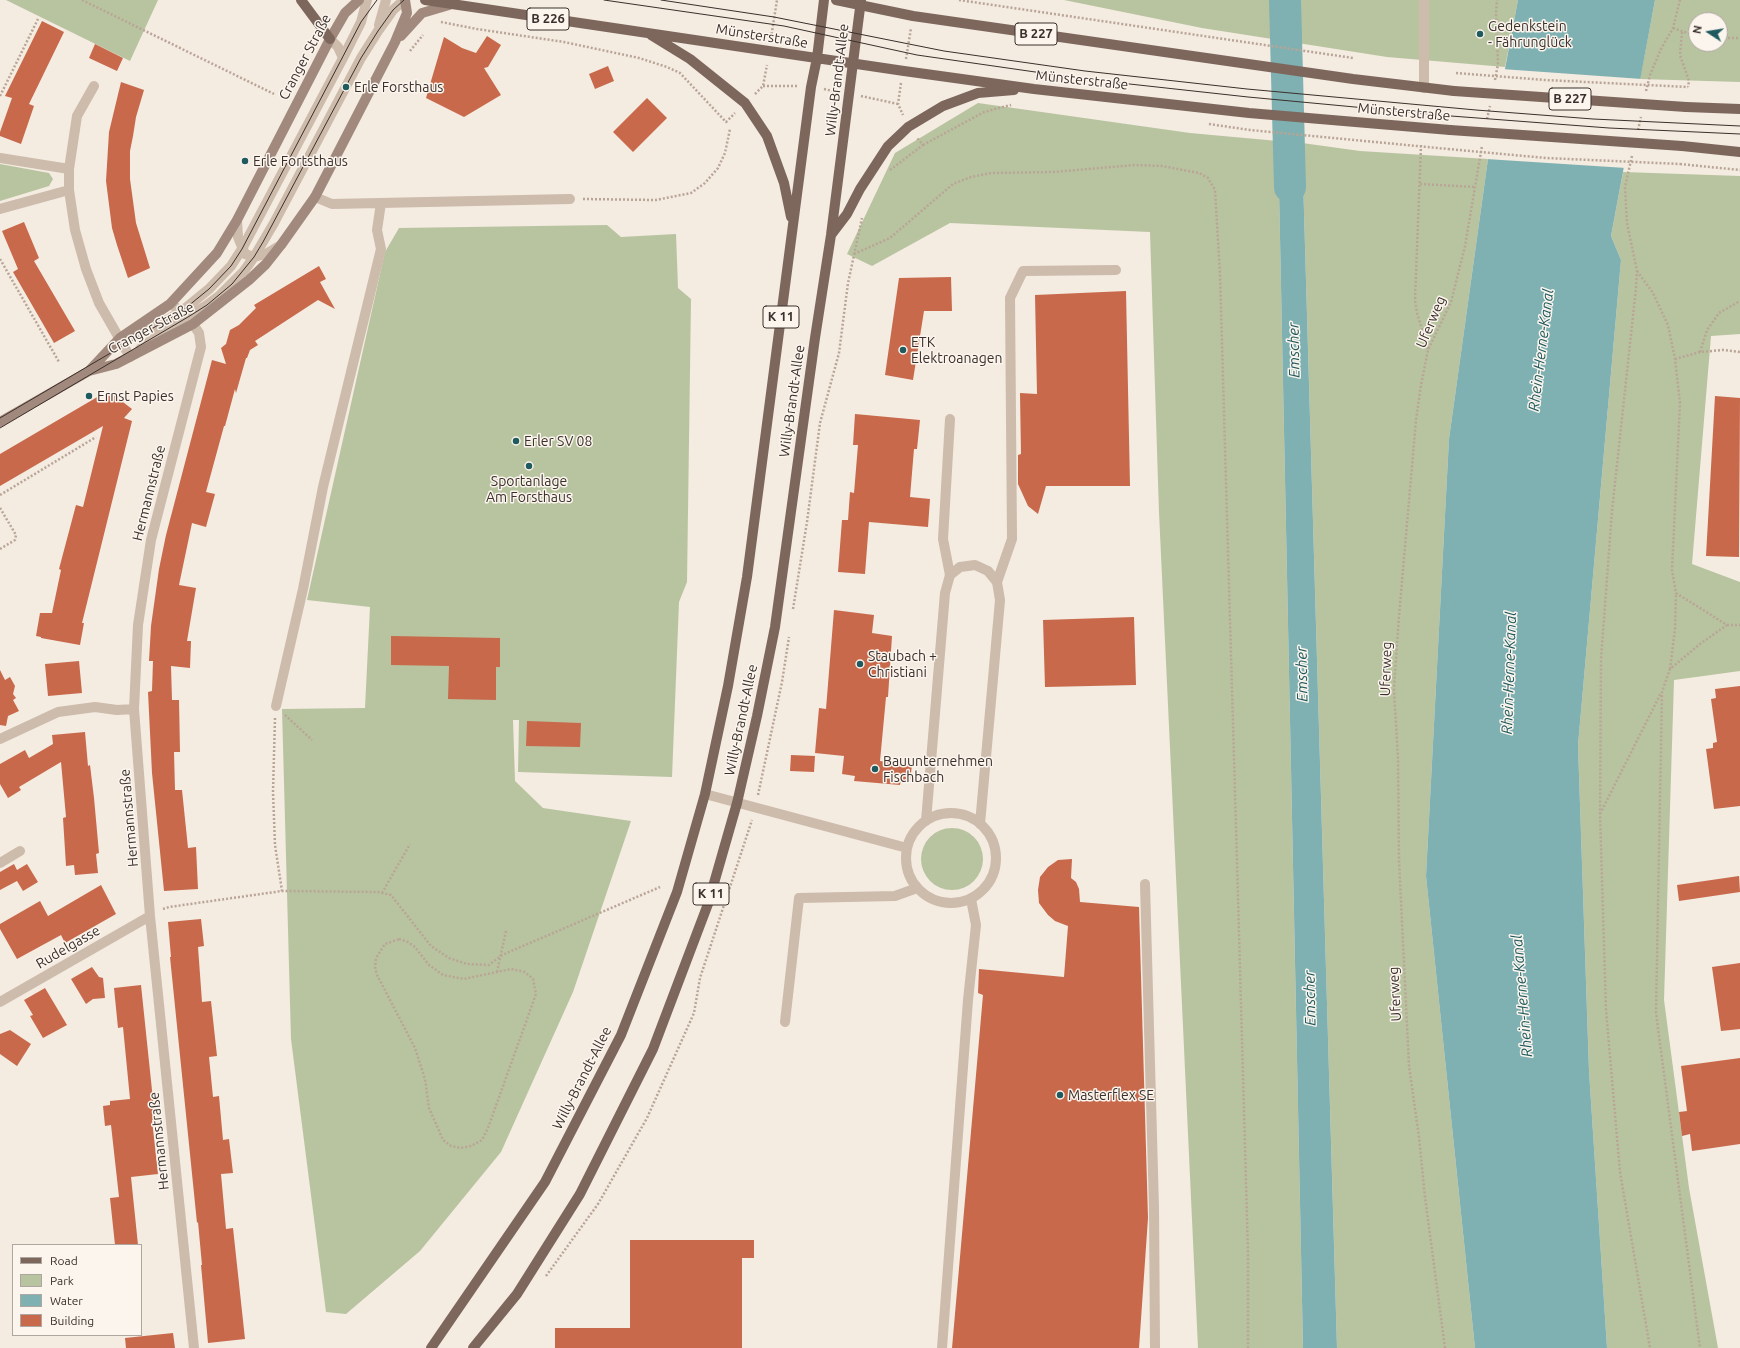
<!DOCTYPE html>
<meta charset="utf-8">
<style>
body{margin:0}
#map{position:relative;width:1740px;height:1348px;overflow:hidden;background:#f4ebe1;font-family:Ubuntu,sans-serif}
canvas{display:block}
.legend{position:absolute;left:12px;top:1244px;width:130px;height:92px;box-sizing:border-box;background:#fbf5ee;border:1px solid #aea6a0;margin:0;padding:5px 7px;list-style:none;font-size:12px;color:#3b302b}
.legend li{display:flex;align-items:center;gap:8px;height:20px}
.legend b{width:20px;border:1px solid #aea6a0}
.north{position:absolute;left:1688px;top:12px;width:40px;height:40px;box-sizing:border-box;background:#fbf5ee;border:1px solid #aea6a0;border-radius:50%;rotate:282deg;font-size:11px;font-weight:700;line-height:16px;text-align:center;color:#3b302b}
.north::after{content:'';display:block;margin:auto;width:14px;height:18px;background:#1f5a5e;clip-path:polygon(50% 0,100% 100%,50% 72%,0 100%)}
</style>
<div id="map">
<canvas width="1740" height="1348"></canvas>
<ul class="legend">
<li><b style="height:5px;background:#7d675c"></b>Road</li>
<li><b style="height:11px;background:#b8c4a0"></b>Park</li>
<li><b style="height:11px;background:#7fb0b2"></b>Water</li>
<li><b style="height:11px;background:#c8694b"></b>Building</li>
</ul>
<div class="north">N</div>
</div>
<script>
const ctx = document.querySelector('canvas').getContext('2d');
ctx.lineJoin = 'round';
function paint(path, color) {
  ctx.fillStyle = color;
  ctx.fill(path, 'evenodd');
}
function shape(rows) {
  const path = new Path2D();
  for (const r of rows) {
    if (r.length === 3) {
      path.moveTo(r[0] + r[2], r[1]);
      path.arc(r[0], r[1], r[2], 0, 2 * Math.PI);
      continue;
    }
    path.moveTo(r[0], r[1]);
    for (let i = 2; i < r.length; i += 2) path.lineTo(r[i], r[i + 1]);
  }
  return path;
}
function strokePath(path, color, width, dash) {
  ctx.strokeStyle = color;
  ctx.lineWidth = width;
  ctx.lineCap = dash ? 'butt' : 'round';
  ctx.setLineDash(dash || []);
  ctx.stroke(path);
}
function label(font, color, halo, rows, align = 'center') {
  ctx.font = font + ' Ubuntu,sans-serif';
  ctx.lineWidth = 3;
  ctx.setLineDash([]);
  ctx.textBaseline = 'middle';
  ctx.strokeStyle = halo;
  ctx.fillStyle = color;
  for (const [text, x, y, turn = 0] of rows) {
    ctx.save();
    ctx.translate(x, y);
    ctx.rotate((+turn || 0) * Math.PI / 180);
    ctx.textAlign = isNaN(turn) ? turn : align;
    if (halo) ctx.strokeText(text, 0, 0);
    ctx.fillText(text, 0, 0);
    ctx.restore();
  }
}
paint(shape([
 [6,0,158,0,130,61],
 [1064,0,1518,0,1505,67,1387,57,1202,28],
 [1655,0,1740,0,1740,82,1640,79],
 [1696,20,1720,20,1720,44,1696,44],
 [978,103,1190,133,1278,141,1303,1348,1198,1348,1159,512,1150,232,950,223,872,266,847,254,895,153],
 [1302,143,1360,151,1488,159,1449,439,1426,876,1475,1348,1337,1348],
 [0,164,49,173,53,179,49,186,0,201],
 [1623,172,1740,176,1740,334,1711,336,1692,564,1740,582,1740,671,1674,680,1664,1000,1689,1188,1718,1348,1607,1348,1589,1071,1578,745,1621,260,1611,236],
 [607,225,621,237,676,234,678,288,691,299,687,582,679,602,672,777,518,772,519,720,513,720,515,781,543,808,631,821,573,992,501,1152,420,1251,346,1314,326,1312,291,1039,282,709,365,708,370,607,307,600,385,252,399,228],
 [952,859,31]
]), '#b8c4a0');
paint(shape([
 [1518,0,1655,0,1611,236,1621,260,1578,745,1589,1071,1607,1348,1475,1348,1426,876,1449,439,1488,159],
 [1278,141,1302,143,1337,1348,1303,1348]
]), '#7fb0b2');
paint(shape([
 [1502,69,1642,79,1626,168,1486,159]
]), '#f4ebe1');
strokePath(shape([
 [1285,0,1290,187]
]), '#7fb0b2', 32);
paint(shape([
 [42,21,64,32,29,104,34,106,21,144,0,136,0,132,12,98,5,96],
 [487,36,501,45,488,67,484,68,501,95,464,117,426,98,444,37,462,48,476,53],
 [95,44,123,58,117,71,89,58],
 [608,66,614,81,595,89,589,74],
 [121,82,144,90,136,117,133,136,130,151,130,179,136,223,150,268,128,278,117,245,112,228,106,181,109,132],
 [647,98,667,118,633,152,613,132],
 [24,222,39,258,34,261,75,331,54,343,13,272,18,269,2,231],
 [319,266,326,279,320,282,335,309,318,300,255,341,258,345,250,350,247,358,246,358,236,393,235,389,225,426,224,426,206,492,215,494,206,527,192,523,179,585,196,588,187,641,191,641,190,668,171,666,172,700,179,700,180,752,174,752,175,790,182,790,188,848,196,847,198,889,164,891,152,773,148,692,152,691,153,661,149,661,151,626,159,569,166,535,212,360,226,364,221,348,226,344,230,330,239,325,256,308,254,305],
 [951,277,952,311,924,311,913,380,885,375,899,278],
 [1126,291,1130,486,1046,486,1038,514,1028,506,1018,484,1018,455,1021,454,1020,393,1037,394,1035,295],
 [111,393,132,409,124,418,132,421,82,623,84,623,80,645,41,638,41,637,36,636,40,613,52,613,61,570,59,569,76,505,83,507,103,426,0,486,0,454,99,396,103,402],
 [1715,396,1740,398,1739,557,1706,556],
 [855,414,920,420,917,449,914,449,910,497,930,499,928,527,869,522,865,574,838,572,842,520,848,520,850,492,854,493,858,445,853,445],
 [834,610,874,615,872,633,892,636,888,697,886,697,880,761,912,765,910,781,901,780,900,785,854,781,855,776,842,774,844,756,815,753,819,708,826,709],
 [1134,617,1136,685,1045,687,1043,620],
 [391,636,500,638,500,667,496,667,496,700,448,699,449,666,391,665],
 [79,661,82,693,48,696,45,664],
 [0,670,5,680,10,677,15,686,13,694,16,698,13,700,19,711,8,716,6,726,0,725],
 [1740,686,1740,806,1714,809,1706,749,1713,748,1713,743,1717,742,1711,699,1716,698,1715,689],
 [527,721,581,723,580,747,526,746],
 [85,732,88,766,90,765,94,798,99,853,96,854,98,873,75,875,74,865,66,866,63,818,66,817,61,762,19,787,21,790,8,798,0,784,0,764,25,750,29,758,53,744,52,735],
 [791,755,815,756,814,772,790,771],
 [1072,859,1071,878,1076,882,1079,889,1080,902,1139,907,1148,1218,1139,1348,952,1348,983,995,978,993,979,969,1064,977,1068,926,1055,921,1048,915,1039,903,1038,890,1040,877,1048,867,1058,860],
 [14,864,17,870,27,864,38,882,23,891,17,881,0,890,0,872],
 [1739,876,1740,892,1679,901,1677,885],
 [101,885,116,914,65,943,61,935,17,959,0,929,0,924,40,901,48,916],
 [201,919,204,946,198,947,202,1002,211,1001,217,1056,209,1057,213,1097,219,1096,223,1140,229,1139,233,1173,221,1174,226,1229,233,1228,245,1339,208,1343,201,1265,202,1265,198,1222,197,1223,170,957,171,957,168,922],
 [1740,963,1740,1029,1721,1031,1712,967],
 [92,967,99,977,103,978,105,998,93,999,86,1004,71,979],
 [141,985,155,1119,152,1120,158,1174,131,1177,138,1245,115,1245,110,1198,119,1197,111,1125,105,1126,103,1106,110,1105,110,1101,130,1099,123,1027,118,1028,114,988],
 [45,988,67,1025,43,1038,30,1016,33,1015,24,1000],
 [10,1030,31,1044,17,1066,0,1054,0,1034],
 [1740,1058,1740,1144,1692,1151,1690,1134,1682,1136,1679,1112,1687,1111,1681,1066],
 [630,1240,754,1240,754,1258,742,1258,742,1348,555,1348,555,1328,630,1328],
 [173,1333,175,1348,126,1348,125,1338]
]), '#c8694b');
strokePath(shape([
 [82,0,274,94],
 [959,0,1353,58],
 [441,22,477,29,564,42,639,58,667,67,680,73,726,122,735,113],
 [1673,28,1696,36],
 [1682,32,1680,55,1689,81,1688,87],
 [771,38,777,0],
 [1720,38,1740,38],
 [410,51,423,35],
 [906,59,911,28],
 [1495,80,1498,64,1496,13,1497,0],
 [901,83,898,104,903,115],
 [763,86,797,86],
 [824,89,837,92],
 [1646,91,1650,75,1661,49,1673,28,1680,0],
 [755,94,763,86,767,65],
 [0,96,38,19],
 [861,96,898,104],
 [1487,119,1490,106],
 [1209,124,1250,130,1448,149],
 [1638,130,1641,117],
 [923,145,984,112,1011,105],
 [1421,145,1415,300,1417,313,1428,349],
 [1632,156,1625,187,1627,223,1637,271,1636,288,1612,511,1601,659,1600,814,1606,1010,1620,1172,1650,1348],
 [1680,164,1740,170],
 [890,170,923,145,917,138],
 [1420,184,1475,187],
 [583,199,656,200,691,193,705,183,718,168,725,153,730,129],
 [854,254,890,238,953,184,971,177,991,173,1053,172,1135,165,1162,166,1199,173,1208,178,1215,190,1220,274,1237,862,1248,1253,1248,1348],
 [0,259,59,362],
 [1637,271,1653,293,1668,325,1675,359,1680,403,1672,570,1676,593,1727,625,1700,644,1670,669,1662,692,1656,1013,1700,1348],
 [1700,352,1707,330,1719,313,1740,301],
 [1675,359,1700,352,1723,350,1740,352],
 [0,495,96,437],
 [0,508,16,535,15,540,0,549],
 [793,609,807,522,820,423,839,353,848,283,862,218],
 [1727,625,1740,625],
 [1670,669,1675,629,1676,593],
 [285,715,312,740],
 [275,718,273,792,275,845,282,891],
 [758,795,782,682,789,637],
 [1600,814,1661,693],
 [382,893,410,844],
 [163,909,169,907,282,891,378,892,391,895,431,946,449,958,467,964,489,965,502,955,660,887],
 [399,939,408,942,415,947,429,965,443,975,464,979,511,969,525,972,533,979,536,994,488,1128,482,1140,471,1146,461,1148,451,1146,443,1140,429,1108,425,1079,415,1048,377,975,375,967,376,958,385,944,399,939],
 [497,972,506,931],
 [546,1276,598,1204,647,1118,694,1013,700,978,752,820],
 [1445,1348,1425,1197,1419,1137,1409,1066,1399,860,1398,759,1394,689,1399,616,1416,420,1421,385,1428,350,1451,302,1465,246,1482,146]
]), '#b9a596', 2.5, [2, 2]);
strokePath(shape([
 [379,25,386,0],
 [330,39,338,47,343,58],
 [1424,88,1424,0],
 [315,197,332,204,570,199],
 [237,220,238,237,245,254,254,257,266,254,281,245],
 [122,337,150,330,182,311,209,289,231,266,242,249,343,58,361,22,367,0],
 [140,349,154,338,207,305,219,296,244,271,254,257,274,223,361,58,378,31,393,10,404,0],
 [950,575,943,539,950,419],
 [997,582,1012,539,1010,298,1023,271,1116,270],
 [276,706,303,589,323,487,381,249,377,230,381,203],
 [0,863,20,851],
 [1145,884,1154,1208,1155,1348],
 [785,1022,799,898,895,896,917,888],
 [942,1348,968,1000,976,925,971,899]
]), '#cdbbac', 10);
strokePath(shape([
 [94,86,77,116,69,169,69,190,75,230,86,269,99,303,130,357],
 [0,158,69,169],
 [0,209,69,190],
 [170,304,182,311,193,324,199,333,201,347,151,540,138,625,134,709,150,916,194,1348],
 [0,739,58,712,95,707,117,710,134,709],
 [705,794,907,848],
 [951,858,45],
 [926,821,945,593,950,575,960,567,975,565,988,571,997,582,1000,600,980,824],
 [0,1002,150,916]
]), '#cdbbac', 10);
strokePath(shape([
 [401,36,422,13,449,5],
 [89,371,120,338,170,304,217,253,237,220,330,39,345,13,359,0],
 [0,422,89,371,116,364,193,324,249,280,266,264,281,245,315,197,395,42,407,13,405,0]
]), '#a18a7d', 10);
strokePath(shape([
 [301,0,330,39],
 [425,0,904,71,1034,89,1249,113,1450,130],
 [836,0,913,16,1353,79,1454,91],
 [651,35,690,59,745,103,767,136,784,183,791,217],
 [1686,107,1740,109],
 [1682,146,1740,152],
 [831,235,847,214,860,189,888,146,908,127,943,106,978,93,1014,90],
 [431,1348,545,1182,621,1035,677,892,705,794,728,686,747,577,811,87,817,58,824,0],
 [473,1348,517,1294,580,1194,653,1049,708,904,737,803,757,716,775,627,815,338,831,235,861,0]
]), '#7d675c', 10);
strokePath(shape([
 [604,0,784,26,917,55,1084,79,1248,97,1451,116,1609,128,1740,134],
 [661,0,774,17,944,51,1085,71,1247,89,1476,110,1593,119,1740,126],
 [0,418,182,311,209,289,231,266,242,249,361,22,377,0],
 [0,428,188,317,207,305,232,284,254,257,263,242,361,58,378,31,393,10,404,0]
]), '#3b302b', 1);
strokePath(shape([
 [1456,73,1545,80,1688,87],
 [1448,149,1546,158,1680,164]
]), '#b9a596', 2.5, [2, 2]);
strokePath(shape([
 [1454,91,1686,107],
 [1450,130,1682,146]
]), '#7d675c', 10);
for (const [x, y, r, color] of [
 [1480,34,4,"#1f5a5e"],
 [346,87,4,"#1f5a5e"],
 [245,161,4,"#1f5a5e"],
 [903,350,4,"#1f5a5e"],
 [89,396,4,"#1f5a5e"],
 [516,441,4,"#1f5a5e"],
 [529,466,4,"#1f5a5e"],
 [860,664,4,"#1f5a5e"],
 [875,769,4,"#1f5a5e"],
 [1060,1095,4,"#1f5a5e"]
]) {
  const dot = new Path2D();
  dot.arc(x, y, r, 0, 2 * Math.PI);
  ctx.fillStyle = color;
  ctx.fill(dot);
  strokePath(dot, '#fbf5ee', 1.5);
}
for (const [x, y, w] of [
 [548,19,42],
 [1036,34,42],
 [1570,99,42],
 [781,317,36],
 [711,894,36]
]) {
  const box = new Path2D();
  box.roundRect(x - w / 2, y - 11, w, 22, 3);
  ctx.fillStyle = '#fbf5ee';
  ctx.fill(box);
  strokePath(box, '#3b302b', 1);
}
label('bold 13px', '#3b302b', null, [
 ["B 226",548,19],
 ["B 227",1036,34],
 ["B 227",1570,99],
 ["K 11",781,317],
 ["K 11",711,894]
]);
label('14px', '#3b302b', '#fbf5ee', [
 ["Gedenkstein",1488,26],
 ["- Fährunglück",1488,42],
 ["Erle Forsthaus",354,87],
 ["Erle Fortsthaus",253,161],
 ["ETK",911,342],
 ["Elektroanagen",911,358],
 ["Ernst Papies",97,396],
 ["Erler SV 08",524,441],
 ["Sportanlage",529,481,"center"],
 ["Am Forsthaus",529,497,"center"],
 ["Staubach +",868,656],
 ["Christiani",868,672],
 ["Bauunternehmen",883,761],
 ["Fischbach",883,777],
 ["Masterflex SE",1068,1095]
], 'left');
label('14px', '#3b302b', '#fbf5ee', [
 ["Münsterstraße",762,36,9],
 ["Cranger Straße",305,57,-62],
 ["Willy-Brandt-Allee",837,80,-83],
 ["Münsterstraße",1082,80,6],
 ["Münsterstraße",1404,112,5],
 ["Uferweg",1431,322,-67],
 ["Cranger Straße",151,328,-28],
 ["Willy-Brandt-Allee",792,401,-82],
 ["Hermannstraße",149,493,-76],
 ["Uferweg",1386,669,-88],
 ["Willy-Brandt-Allee",741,720,-78],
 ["Hermannstraße",129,818,-95],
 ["Rudelgasse",68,947,-30],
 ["Uferweg",1395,994,-93],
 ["Willy-Brandt-Allee",582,1078,-63],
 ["Hermannstraße",159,1141,-96]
]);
label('italic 15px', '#1f5a5e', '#fbf5ee', [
 ["Emscher",1294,350,-91],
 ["Rhein-Herne-Kanal",1541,350,-83],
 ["Rhein-Herne-Kanal",1509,673,-88],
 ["Emscher",1302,674,-91],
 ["Rhein-Herne-Kanal",1522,996,-95],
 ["Emscher",1310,998,-91]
]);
</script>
